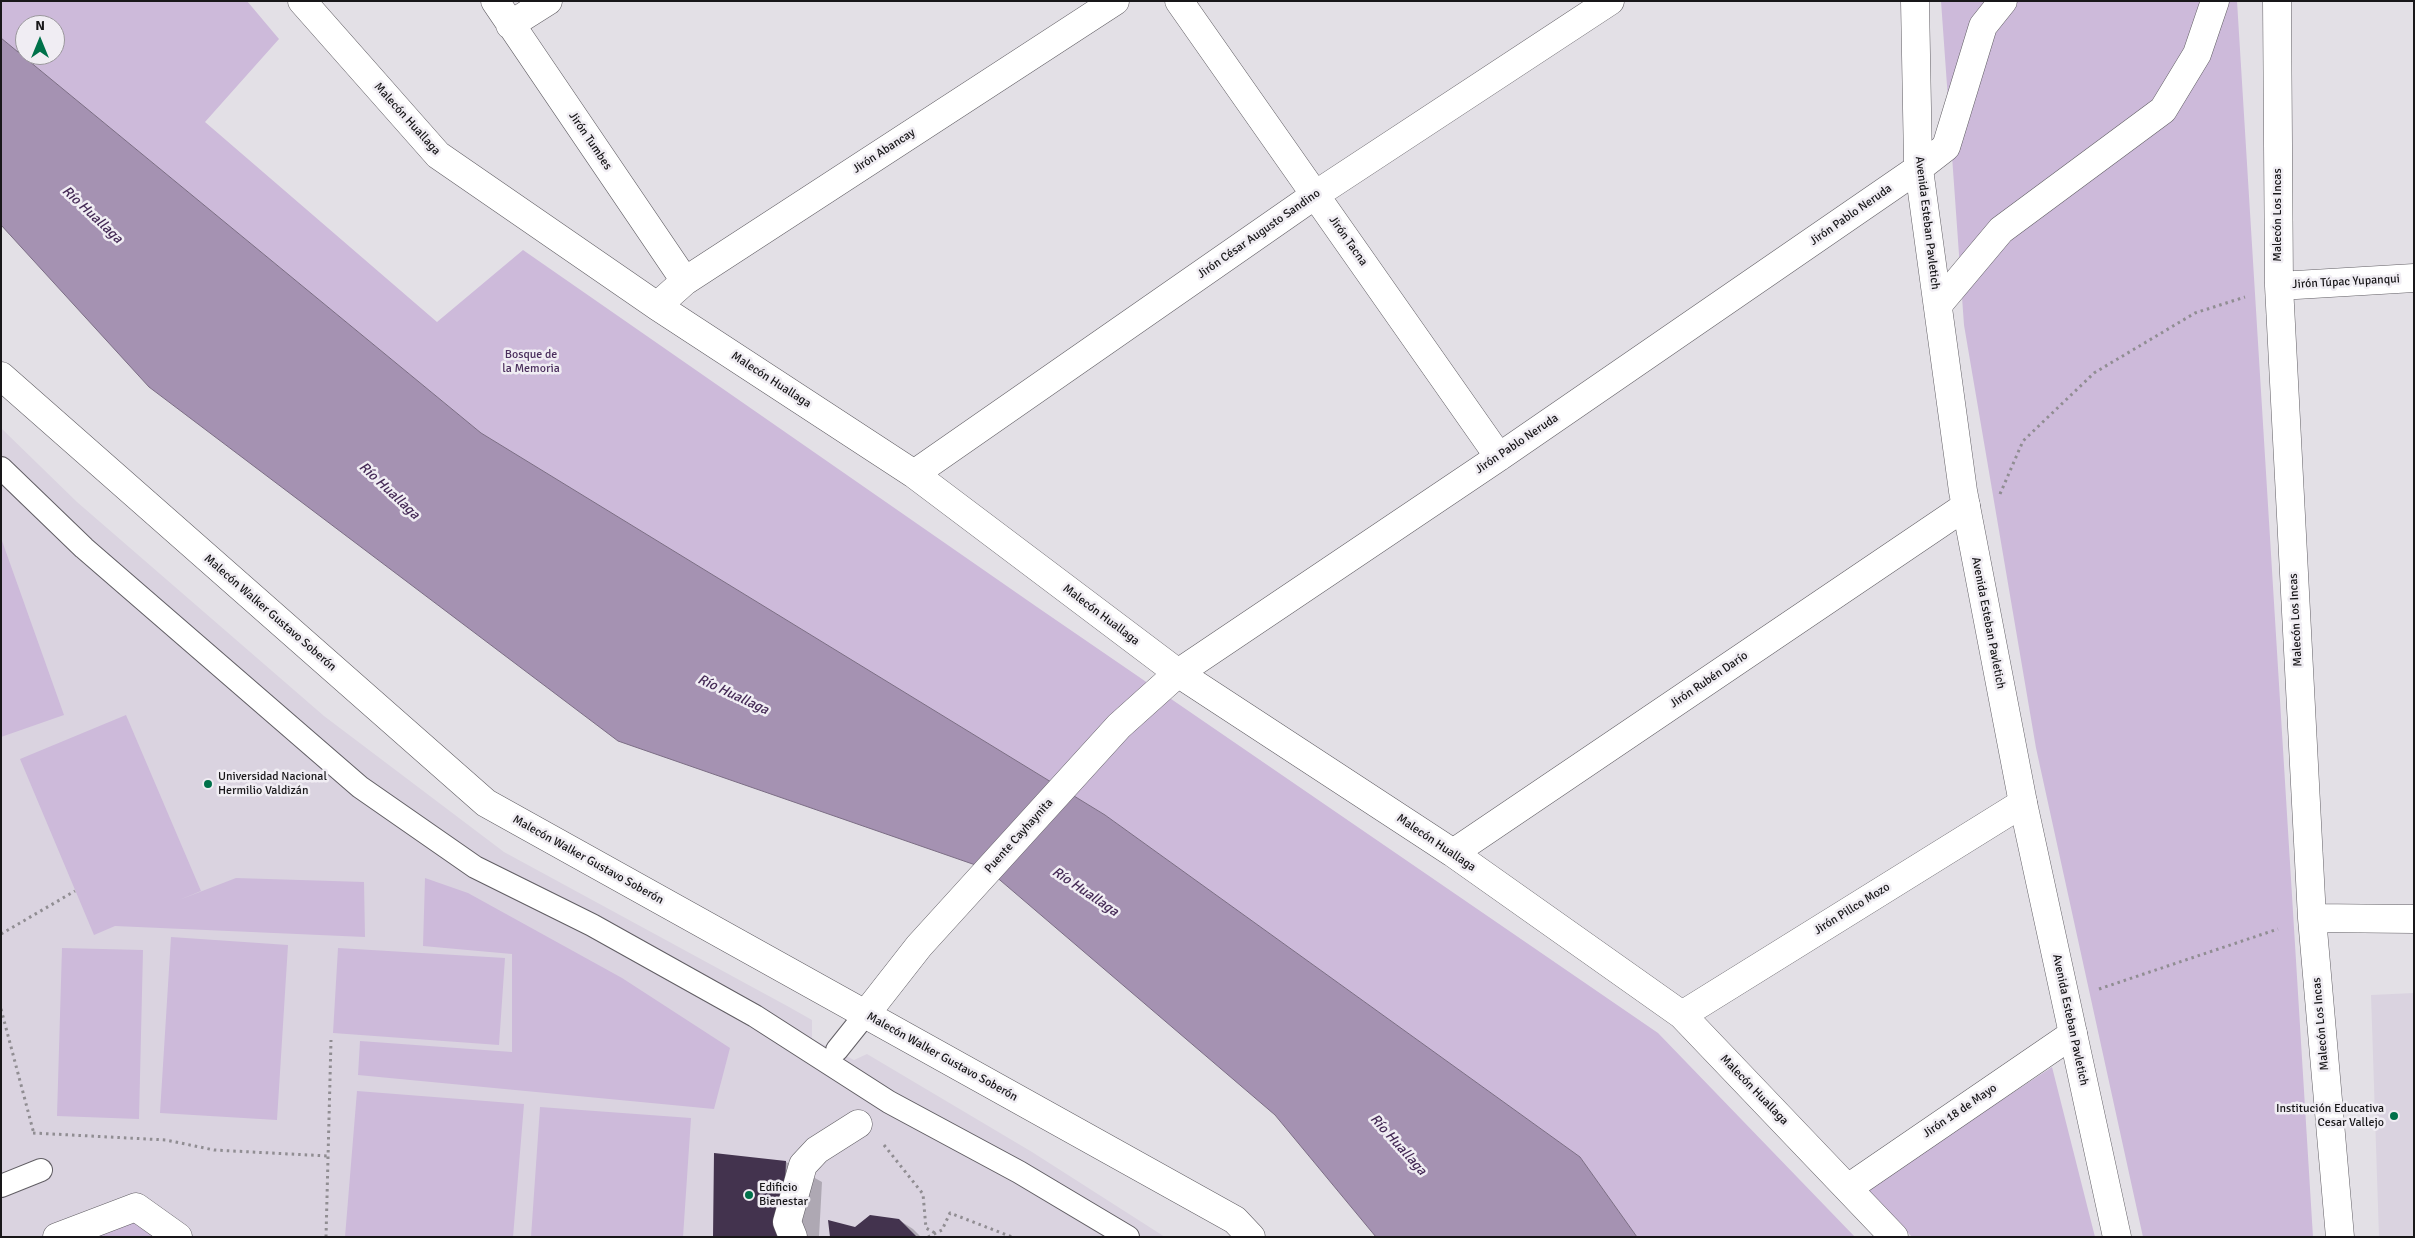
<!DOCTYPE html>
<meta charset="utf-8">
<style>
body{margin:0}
#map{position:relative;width:2415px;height:1238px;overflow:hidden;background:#e3e0e6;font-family:Signika,sans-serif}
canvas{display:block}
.frame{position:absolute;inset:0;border:2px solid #181719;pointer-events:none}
.north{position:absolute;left:15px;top:15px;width:50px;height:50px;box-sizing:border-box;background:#f0edf3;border:1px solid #9a979c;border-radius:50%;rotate:0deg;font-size:14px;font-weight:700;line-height:20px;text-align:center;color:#181719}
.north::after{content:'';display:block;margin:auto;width:18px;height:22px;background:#00714a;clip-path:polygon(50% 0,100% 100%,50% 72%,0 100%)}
</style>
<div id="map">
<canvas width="2415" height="1238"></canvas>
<div class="frame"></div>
<div class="north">N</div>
</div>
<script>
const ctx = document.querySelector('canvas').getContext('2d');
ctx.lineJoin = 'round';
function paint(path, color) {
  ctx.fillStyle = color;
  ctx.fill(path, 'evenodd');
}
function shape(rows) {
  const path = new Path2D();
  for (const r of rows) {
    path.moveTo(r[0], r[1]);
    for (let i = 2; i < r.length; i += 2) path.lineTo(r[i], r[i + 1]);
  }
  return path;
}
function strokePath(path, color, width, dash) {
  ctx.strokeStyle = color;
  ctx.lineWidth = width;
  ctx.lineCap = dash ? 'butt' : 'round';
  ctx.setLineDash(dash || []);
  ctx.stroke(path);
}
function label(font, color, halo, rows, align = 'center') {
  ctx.font = font + ' Signika,sans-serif';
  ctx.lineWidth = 5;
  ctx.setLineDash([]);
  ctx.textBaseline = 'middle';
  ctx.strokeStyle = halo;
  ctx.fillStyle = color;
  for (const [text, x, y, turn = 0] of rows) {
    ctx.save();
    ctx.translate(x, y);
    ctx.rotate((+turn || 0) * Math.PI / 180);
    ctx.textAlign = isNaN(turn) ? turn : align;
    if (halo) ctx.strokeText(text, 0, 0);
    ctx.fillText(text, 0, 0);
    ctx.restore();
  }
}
paint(shape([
 [1,428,77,502,324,716,504,852,789,1007,812,1020,812,1039,854,1060,867,1054,1032,1152,1165,1237,1,1237],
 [2414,993,2414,1237,2379,1237,2371,995]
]), '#dad3e0');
paint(shape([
 [1,1,247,1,279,39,205,122,437,322,523,250,1037,607,1658,1033,1855,1237,1637,1237,1580,1157,1105,815,481,433,1,38],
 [25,25,55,25,55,55,25,55],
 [1941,1,2237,1,2313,1237,2143,1237,2036,748,1964,325],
 [1,538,64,715,1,737],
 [126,715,201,891,179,900,236,878,364,882,365,937,115,926,94,935,20,759],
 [425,878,468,893,622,978,730,1048,714,1109,358,1075,360,1041,512,1052,512,954,423,946],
 [171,937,288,945,277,1120,160,1113],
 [62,948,143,950,139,1119,57,1116],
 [338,948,505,958,499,1045,333,1033],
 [2052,1067,2095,1237,1912,1237,1866,1189],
 [357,1091,524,1104,513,1237,345,1237],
 [540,1107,691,1118,683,1237,531,1237],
 [134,1218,161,1237,86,1237]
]), '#cdbada');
const water = shape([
 [1,38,481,433,1105,815,1580,1157,1637,1237,1376,1237,1275,1115,987,869,618,741,149,387,1,225,1,38]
]);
paint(water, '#a592b2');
strokePath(water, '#7b6d84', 1);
paint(shape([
 [716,1154,786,1162,822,1182,819,1237,714,1237],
 [899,1220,913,1229,921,1237,831,1237,855,1228]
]), '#0003');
paint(shape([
 [714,1153,786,1161,783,1237,713,1237],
 [870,1215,899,1219,917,1237,830,1237,828,1220,855,1227]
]), '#43334e');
const lane = shape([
 [1,468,84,548,360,787,475,867,592,925,755,1016,889,1102,1019,1172,1128,1237],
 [837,1050,865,1015],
 [1,1186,41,1170]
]);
const street = shape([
 [302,1,438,155,657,306,914,474,1178,673,1453,853,1682,1015,1894,1237],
 [495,1,685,281],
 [1179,1,1499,457],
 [2277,1,2279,286,2312,918,2340,1237],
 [510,25,548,1],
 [2279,286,2414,278],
 [1938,305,2001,230,2163,110,2197,54,2215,1],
 [657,306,685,281,1115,1],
 [1,376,486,803,1235,1220,1251,1237],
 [914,474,1315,195,1610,1],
 [1453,853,1966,506],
 [2312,918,2414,919],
 [865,1015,919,946,1119,726,1178,673,1499,457,1919,168,1946,147,1983,26,2003,1],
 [1682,1015,2023,803],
 [1848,1188,2073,1034],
 [57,1237,136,1207,178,1237],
 [793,1237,787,1222,803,1165,817,1150,858,1124]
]);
const secondary = shape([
 [1915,1,1918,162,1963,491,2023,803,2117,1237]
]);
strokePath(lane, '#615e64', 24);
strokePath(street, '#615e64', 29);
strokePath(secondary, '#615e64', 29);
strokePath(shape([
 [2000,494,2023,441,2094,373,2195,313,2245,297],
 [1,934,75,891],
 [2099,989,2278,929],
 [1,1009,34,1134],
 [33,1133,166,1140,214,1150,328,1156],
 [884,1145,923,1194,926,1228,935,1233],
 [326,1237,331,1040],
 [928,1237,942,1230,950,1213,1012,1237]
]), '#908d92', 3, [2.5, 4]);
strokePath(lane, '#fff', 22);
strokePath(street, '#fff', 28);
strokePath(secondary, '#fff', 28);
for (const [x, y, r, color] of [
 [208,784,5,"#00714a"],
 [2394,1116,5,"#00714a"],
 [749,1195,5,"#00714a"]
]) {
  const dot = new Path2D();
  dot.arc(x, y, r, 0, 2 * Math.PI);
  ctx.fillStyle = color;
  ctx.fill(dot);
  strokePath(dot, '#f0edf3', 2);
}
label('12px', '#181719', '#f0edf3', [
 ["Malecón Huallaga",407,119,48],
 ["Jirón Tumbes",590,141,56],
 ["Jirón Abancay",884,151,-33],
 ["Jirón Pablo Neruda",1851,215,-35],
 ["Malecón Los Incas",2278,215,-90],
 ["Avenida Esteban Pavletich",1927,223,83],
 ["Jirón César Augusto Sandino",1259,234,-35],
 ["Jirón Tacna",1348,241,55],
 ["Jirón Túpac Yupanqui",2346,282,-3],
 ["Malecón Huallaga",771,380,33],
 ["Jirón Pablo Neruda",1517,444,-34],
 ["Malecón Walker Gustavo Soberón",270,613,41],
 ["Malecón Huallaga",1101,615,37],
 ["Malecón Los Incas",2296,620,-93],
 ["Avenida Esteban Pavletich",1988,623,79],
 ["Jirón Rubén Darío",1709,680,-34],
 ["Puente Cayhaynita",1019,836,-48],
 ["Malecón Huallaga",1436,843,34],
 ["Malecón Walker Gustavo Soberón",588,860,29],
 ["Jirón Pillco Mozo",1852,909,-32],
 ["Avenida Esteban Pavletich",2070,1020,78],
 ["Malecón Los Incas",2321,1024,-95],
 ["Malecón Walker Gustavo Soberón",942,1057,29],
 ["Malecón Huallaga",1754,1090,46],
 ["Jirón 18 de Mayo",1960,1111,-34]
]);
label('12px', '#4b2f5d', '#f0edf3', [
 ["Bosque de",531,355],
 ["la Memoria",531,369]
]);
label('12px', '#181719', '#f0edf3', [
 ["Universidad Nacional",218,777],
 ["Hermilio Valdizán",218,791],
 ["Institución Educativa",2384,1109,"right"],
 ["Cesar Vallejo",2384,1123,"right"],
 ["Edificio",759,1188],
 ["Bienestar",759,1202]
], 'left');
label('italic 14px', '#452a56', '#f0edf3', [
 ["Río Huallaga",92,215,43],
 ["Río Huallaga",389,491,43],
 ["Río Huallaga",733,695,25],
 ["Río Huallaga",1085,892,34],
 ["Río Huallaga",1398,1145,48]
]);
</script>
